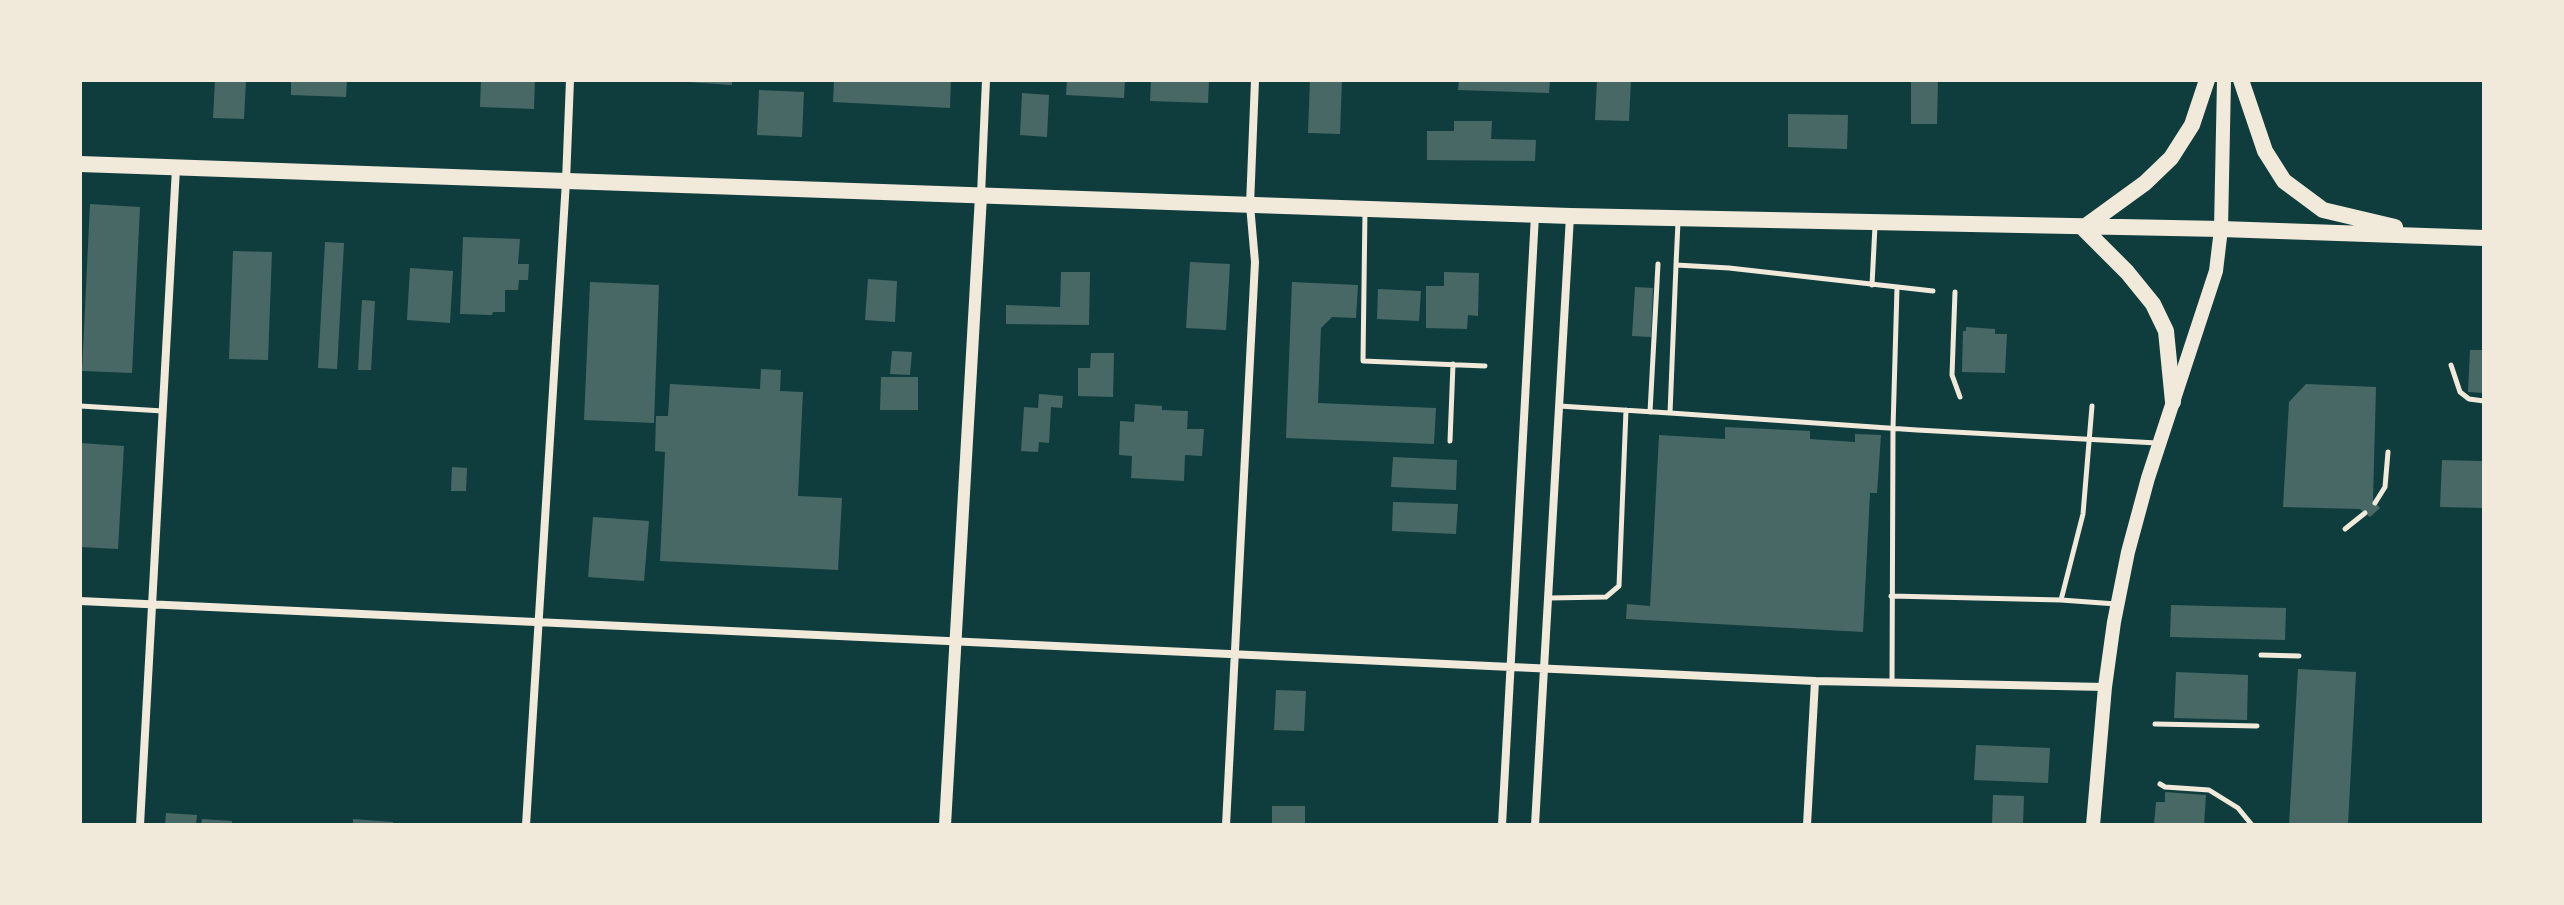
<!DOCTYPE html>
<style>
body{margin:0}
#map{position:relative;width:2564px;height:905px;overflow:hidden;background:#0f3d3e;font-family:"Alegreya Sans",sans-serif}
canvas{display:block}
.frame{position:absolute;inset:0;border:82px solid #f1e9da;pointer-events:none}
</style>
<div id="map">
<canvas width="2564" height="905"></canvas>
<div class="frame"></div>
</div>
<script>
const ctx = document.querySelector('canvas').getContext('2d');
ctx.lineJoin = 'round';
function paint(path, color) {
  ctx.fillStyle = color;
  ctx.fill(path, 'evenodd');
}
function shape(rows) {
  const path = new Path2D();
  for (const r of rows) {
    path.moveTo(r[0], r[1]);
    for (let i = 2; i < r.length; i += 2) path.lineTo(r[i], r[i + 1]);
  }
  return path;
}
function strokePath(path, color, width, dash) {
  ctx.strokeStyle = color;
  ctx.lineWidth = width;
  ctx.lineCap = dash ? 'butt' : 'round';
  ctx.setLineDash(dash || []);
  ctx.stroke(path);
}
paint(shape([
 [215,80,246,80,244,119,213,118],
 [291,80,347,80,346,97,291,95],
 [481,80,535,80,534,109,480,107],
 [688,80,732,80,732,85,688,82],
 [834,80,951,80,950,108,833,102],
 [1067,80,1125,80,1124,98,1066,95],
 [1151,80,1209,80,1208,103,1150,101],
 [1310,80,1342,80,1340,134,1308,133],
 [1459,80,1550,80,1549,93,1458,90],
 [1597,80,1631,80,1629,121,1595,120],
 [1911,80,1938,80,1937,124,1911,124],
 [759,90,804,92,802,137,757,135],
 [1022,93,1049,95,1047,137,1020,135],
 [1788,114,1848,115,1847,149,1788,147],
 [1454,121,1492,121,1491,139,1536,140,1535,161,1427,160,1427,131,1454,131],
 [90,204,140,207,132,373,82,371],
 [463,237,520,239,518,264,529,264,528,280,519,280,518,290,505,290,505,312,493,312,492,315,460,314],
 [325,242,344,243,337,369,318,368],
 [233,251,272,252,268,360,229,359],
 [1190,262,1230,264,1226,330,1186,328],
 [410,268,453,271,450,323,407,320],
 [1061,272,1090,272,1089,325,1006,324,1006,305,1060,307],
 [1444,272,1479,273,1478,316,1468,315,1467,329,1426,328,1426,286,1444,286],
 [868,279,897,281,895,322,865,320],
 [590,282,659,285,654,423,584,420],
 [1292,282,1358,285,1356,318,1332,317,1321,328,1318,403,1436,408,1434,444,1286,438],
 [1635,287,1653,288,1651,337,1632,336],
 [1378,289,1421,291,1419,321,1377,319],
 [362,300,375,301,371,370,358,370],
 [1966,327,1995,329,1995,334,2007,334,2005,373,1962,372,1963,331,1966,331],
 [2470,350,2484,350,2484,393,2468,392],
 [892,351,912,352,910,375,890,374],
 [1091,353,1114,353,1113,397,1078,396,1078,368,1090,368],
 [761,369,781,370,780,391,803,392,798,496,842,498,838,570,660,561,665,452,655,451,656,416,668,416,670,384,760,389],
 [881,377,918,377,918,410,880,410],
 [2306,384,2376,387,2373,500,2380,508,2370,517,2360,509,2283,507,2289,402],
 [1039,394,1063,396,1062,408,1051,407,1049,443,1039,442,1038,452,1021,451,1024,407,1038,408],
 [1135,404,1162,406,1162,410,1188,411,1187,429,1204,429,1202,456,1185,455,1184,481,1131,478,1132,456,1119,455,1120,421,1134,422],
 [1725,427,1810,431,1810,439,1855,442,1855,434,1881,435,1877,493,1870,493,1863,632,1626,619,1627,604,1650,606,1659,435,1725,439],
 [80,443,124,446,118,549,80,547],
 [1393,457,1457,460,1456,490,1391,487],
 [2442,460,2481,461,2484,463,2484,508,2440,507],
 [452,467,467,468,466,491,451,491],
 [1393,502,1458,504,1456,534,1392,531],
 [593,517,649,521,644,581,588,577],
 [2171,605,2286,608,2285,640,2170,637],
 [2298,669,2356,672,2348,825,2289,825],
 [2176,672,2248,675,2247,720,2174,718],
 [1276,690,1306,691,1304,731,1274,730],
 [1976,745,2050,748,2048,783,1974,780],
 [2165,792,2206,795,2204,825,2154,825,2156,802,2165,802],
 [1993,795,2024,796,2023,825,1992,825],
 [1272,806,1305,806,1305,825,1272,825],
 [166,813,197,815,196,825,165,825],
 [202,819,232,821,232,825,201,825],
 [353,819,393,822,393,825,353,825]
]), '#486865');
strokePath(shape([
 [1365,210,1363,361,1485,366],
 [1676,265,1678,222],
 [1872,285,1875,226],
 [1933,291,1729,268,1676,265,1670,413,1917,430,2157,443],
 [1955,292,1952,375,1960,397],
 [2451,365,2460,392,2469,399,2484,401],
 [80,406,163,411],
 [1559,406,1670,413],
 [1650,412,1658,264],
 [1450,441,1453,364],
 [2375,503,2385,487,2388,452],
 [2345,529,2365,513],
 [1891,596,2061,600,2116,604],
 [1549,598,1606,597,1619,586,1626,410],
 [2061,600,2083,514,2092,406],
 [2261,655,2299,656],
 [1892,682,1893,428,1897,288],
 [2155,724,2257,726],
 [2160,784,2165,787,2209,790,2238,808,2252,825]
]), '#f1e9da', 5);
strokePath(shape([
 [981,195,986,80],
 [80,601,1815,681,2105,687],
 [140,825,176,168],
 [526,825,566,181,570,80],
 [1226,825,1255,262,1250,205,1255,80],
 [1502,825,1535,215],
 [1535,825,1570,216],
 [1807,825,1815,681]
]), '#f1e9da', 8);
strokePath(shape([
 [945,825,981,196]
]), '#f1e9da', 12);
strokePath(shape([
 [2093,825,2105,687,2114,622,2128,552,2148,478,2216,271,2221,229,2224,80]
]), '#f1e9da', 14);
strokePath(shape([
 [2241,80,2265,151,2284,181,2323,210,2395,227],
 [80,164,1570,216,2221,229,2484,238],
 [2083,228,2127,272,2153,304,2166,331,2173,402],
 [2083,228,2145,183,2171,158,2192,125,2207,80]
]), '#f1e9da', 16);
</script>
